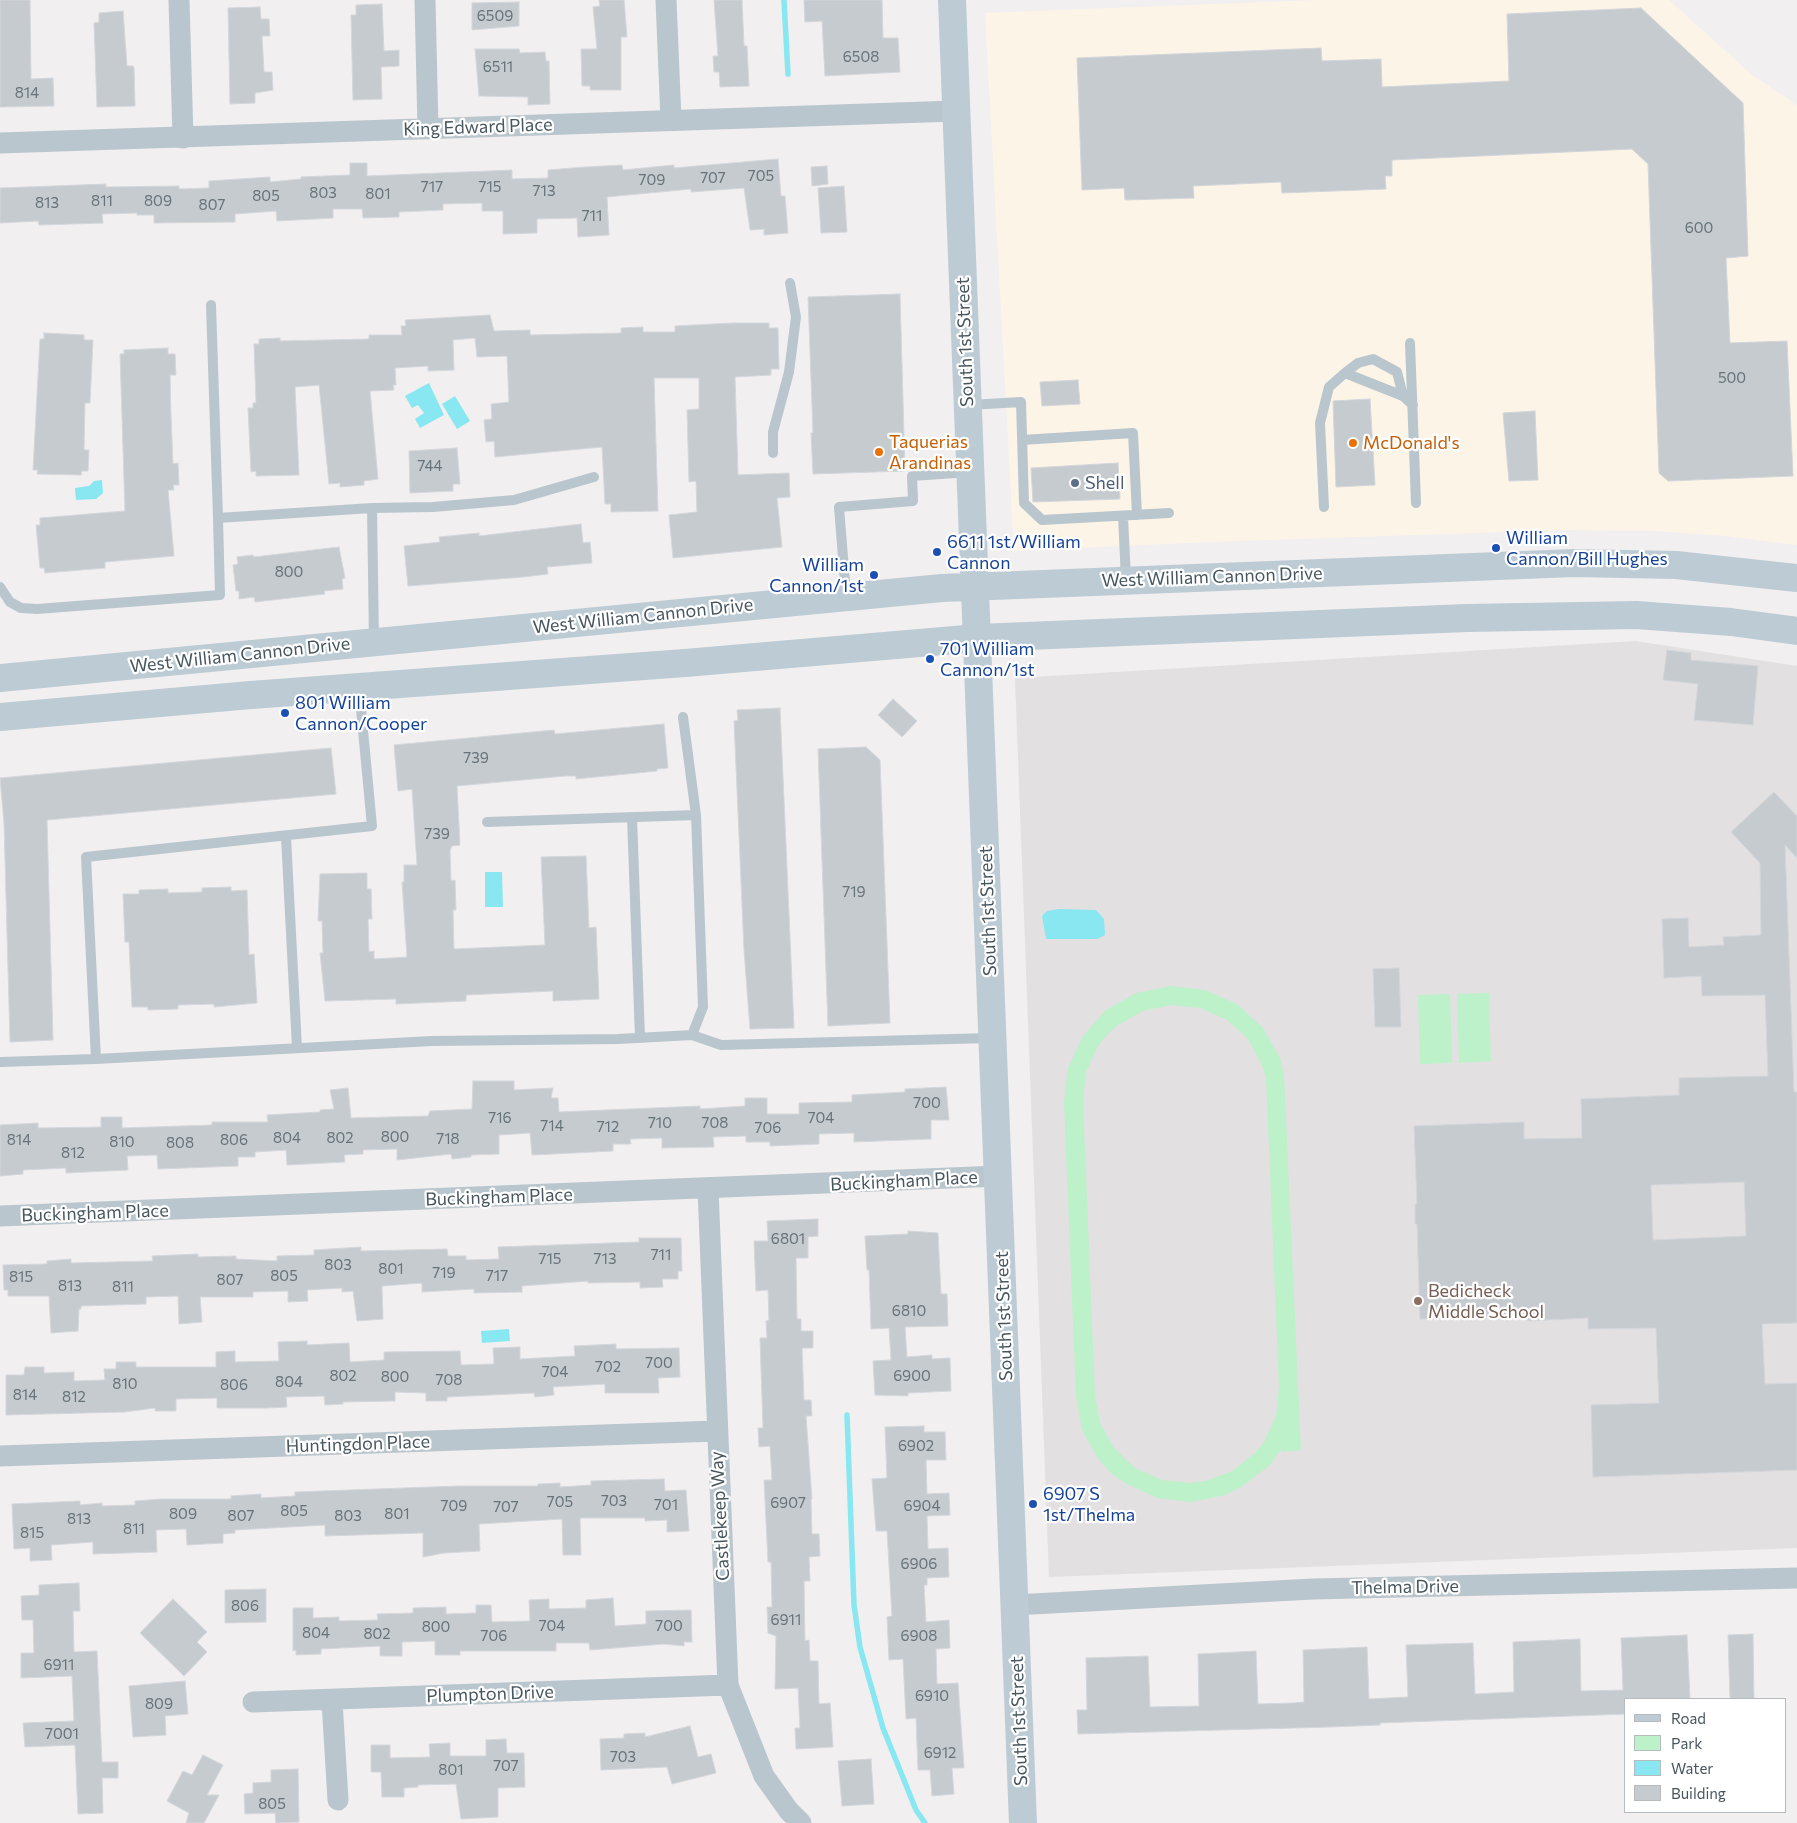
<!DOCTYPE html>
<style>
body{margin:0}
#map{position:relative;width:1797px;height:1823px;overflow:hidden;background:#f2eff0;font-family:Commissioner,sans-serif}
canvas{display:block}
.legend{position:absolute;left:1624px;top:1698px;width:162px;height:115px;box-sizing:border-box;background:#fff;border:1px solid #b5bbbf;margin:0;padding:6px 9px;list-style:none;font-size:15px;color:#47565e}
.legend li{display:flex;align-items:center;gap:10px;height:25px}
.legend b{width:25px;border:1px solid #b5bbbf}
</style>
<div id="map">
<canvas width="1797" height="1823"></canvas>
<ul class="legend">
<li><b style="height:6px;background:#bccbd4"></b>Road</li>
<li><b style="height:14px;background:#bcf1ca"></b>Park</li>
<li><b style="height:14px;background:#88e7f0"></b>Water</li>
<li><b style="height:14px;background:#c6cbcf"></b>Building</li>
</ul>
</div>
<script>
const ctx = document.querySelector('canvas').getContext('2d');
ctx.lineJoin = 'round';
function paint(path, color) {
  ctx.fillStyle = color;
  ctx.fill(path, 'evenodd');
}
function shape(rows) {
  const path = new Path2D();
  for (const r of rows) {
    path.moveTo(r[0], r[1]);
    for (let i = 2; i < r.length; i += 2) path.lineTo(r[i], r[i + 1]);
  }
  return path;
}
function strokePath(path, color, width, dash) {
  ctx.strokeStyle = color;
  ctx.lineWidth = width;
  ctx.lineCap = dash ? 'butt' : 'round';
  ctx.setLineDash(dash || []);
  ctx.stroke(path);
}
function label(font, color, halo, rows, align = 'center') {
  ctx.font = font + ' Commissioner,sans-serif';
  ctx.lineWidth = 4.5;
  ctx.setLineDash([]);
  ctx.textBaseline = 'middle';
  ctx.strokeStyle = halo;
  ctx.fillStyle = color;
  for (const [text, x, y, turn = 0] of rows) {
    ctx.save();
    ctx.translate(x, y);
    ctx.rotate((+turn || 0) * Math.PI / 180);
    ctx.textAlign = isNaN(turn) ? turn : align;
    if (halo) ctx.strokeText(text, 0, 0);
    ctx.fillText(text, 0, 0);
    ctx.restore();
  }
}
paint(shape([
 [1316,0,1669,0,1752,75,1797,105,1797,545,1725,536,1654,531,1564,530,1209,542,1014,551,985,13]
]), '#fdf4e8');
paint(shape([
 [1636,641,1797,666,1797,1548,1049,1577,1015,678]
]), '#e3e0e2');
paint(shape([
 [1171,986,1205,990,1237,1004,1263,1028,1280,1058,1284,1075,1301,1450,1282,1452,1281,1449,1269,1466,1241,1487,1225,1495,1191,1502,1157,1498,1125,1483,1111,1473,1099,1460,1082,1430,1076,1396,1064,1102,1068,1068,1083,1036,1106,1010,1136,993],
 [1171,1005,1200,1008,1227,1020,1248,1039,1262,1065,1266,1078,1279,1387,1276,1416,1264,1442,1255,1453,1232,1471,1205,1481,1190,1483,1162,1480,1135,1468,1114,1448,1100,1423,1095,1395,1083,1101,1086,1072,1098,1046,1107,1035,1118,1025,1143,1011],
 [1489,993,1491,1061,1459,1063,1457,994],
 [1450,994,1452,1063,1420,1064,1418,995]
]), '#bcf1ca');
paint(shape([
 [429,383,444,415,420,428,415,419,424,413,418,405,412,408,405,396],
 [455,396,470,421,457,429,442,404],
 [102,480,103,493,96,499,76,500,75,488,89,486,94,481],
 [485,872,502,872,503,907,485,907],
 [1059,909,1096,910,1104,919,1105,935,1097,939,1046,939,1042,916,1047,911],
 [509,1329,510,1341,482,1343,481,1331]
]), '#88e7f0');
strokePath(shape([
 [784,0,788,74],
 [847,1415,854,1605,860,1647,883,1728,916,1810,925,1823]
]), '#88e7f0', 5.5);
const building = shape([
 [0,0,30,0,31,79,53,78,54,106,0,107,0,0],
 [599,0,624,0,627,37,621,37,621,90,590,90,590,86,582,86,581,49,597,49,593,7,600,6,599,0],
 [714,0,742,0,744,46,747,46,749,86,720,87,719,72,714,72,713,56,718,56,714,0],
 [804,0,882,0,883,38,898,38,900,72,825,76,822,21,805,22,804,0],
 [519,2,519,26,472,30,472,3,519,2],
 [382,4,384,51,399,50,399,66,381,67,382,99,353,100,351,15,356,15,356,5,382,4],
 [260,7,261,19,269,19,270,36,262,36,264,72,272,72,273,90,255,93,255,103,230,104,228,8,260,7],
 [1641,8,1743,103,1748,256,1726,258,1730,343,1787,341,1793,476,1668,481,1659,473,1648,164,1632,149,1392,160,1392,176,1385,176,1386,189,1282,193,1281,182,1193,186,1194,198,1125,200,1124,188,1082,190,1077,58,1321,48,1322,61,1381,59,1382,87,1509,81,1507,14,1641,8],
 [123,11,127,66,133,66,134,68,135,106,97,107,94,23,99,22,99,13,123,11],
 [475,49,519,49,520,53,545,52,546,61,549,61,550,104,528,105,528,97,479,96,475,49],
 [778,159,781,196,785,196,788,233,764,235,764,229,750,230,744,188,691,192,691,189,607,197,609,235,578,237,577,218,537,219,537,233,503,234,503,211,482,211,482,203,443,204,443,210,399,212,399,217,363,218,362,209,333,209,333,218,315,219,277,221,276,211,235,214,235,222,154,223,154,215,137,215,137,213,102,214,103,223,39,225,38,221,0,223,0,188,106,184,106,187,179,186,179,189,209,188,209,181,270,177,270,182,301,179,301,177,350,175,350,163,367,163,367,176,512,170,512,179,548,178,548,170,585,167,622,165,623,170,674,165,674,168,778,159],
 [827,166,828,184,812,186,811,167,827,166],
 [844,186,847,232,821,233,818,188,844,186],
 [900,294,905,471,813,474,811,433,813,433,808,297,900,294],
 [490,315,494,331,530,330,530,335,621,333,621,328,643,327,643,332,675,332,675,326,733,323,769,323,769,328,778,328,779,369,771,369,771,375,735,377,738,475,789,473,790,497,777,498,782,547,673,558,669,515,697,512,696,481,689,482,687,410,699,409,699,378,654,378,658,511,611,512,611,504,605,504,602,447,495,457,494,441,486,442,484,420,492,419,491,404,509,402,507,356,477,357,475,338,453,340,454,370,428,371,428,366,395,368,396,385,393,385,394,390,370,391,378,479,364,481,364,485,340,487,340,483,329,484,319,385,295,387,299,475,256,476,256,471,251,472,248,408,253,408,253,403,256,403,254,344,259,344,259,339,280,338,280,341,369,339,369,335,402,335,401,326,406,326,405,320,490,315],
 [44,333,84,335,84,340,93,340,90,403,85,403,84,450,89,450,88,471,82,471,81,475,37,474,38,470,33,470,40,339,44,339,44,333],
 [168,348,168,354,175,354,176,375,170,375,171,416,173,464,178,463,179,485,173,485,174,490,168,490,174,556,105,562,105,568,45,573,44,568,40,568,36,525,40,525,40,518,125,511,120,354,124,354,124,350,168,348],
 [1078,380,1080,404,1042,406,1040,382,1078,380],
 [1370,399,1375,485,1336,487,1333,401,1370,399],
 [1535,411,1538,480,1509,481,1503,413,1535,411],
 [457,448,460,484,453,484,453,491,410,493,409,451,457,448],
 [1118,463,1120,499,1033,502,1031,468,1118,463],
 [581,524,583,543,590,542,592,563,547,567,548,574,523,577,408,586,404,546,440,542,439,537,479,533,479,536,581,524],
 [339,547,345,578,342,579,343,589,324,591,325,594,255,602,254,597,239,599,239,591,236,591,233,565,238,564,237,557,253,555,254,557,339,547],
 [1667,650,1691,653,1691,660,1758,666,1753,725,1694,720,1698,684,1663,680,1667,650],
 [893,699,917,721,902,737,878,715,893,699],
 [780,708,794,1028,750,1029,744,950,734,721,738,720,737,710,780,708],
 [664,724,668,768,657,769,657,771,576,779,576,776,565,776,457,786,460,845,452,846,450,850,451,881,455,880,456,910,453,910,454,949,545,945,541,857,586,856,589,928,596,927,599,999,553,1001,553,991,466,995,466,1001,396,1004,396,999,325,1001,320,953,323,953,322,921,318,921,320,874,367,873,367,889,371,889,372,919,368,919,369,952,374,951,374,959,407,957,402,882,404,882,404,865,417,865,412,789,398,791,394,745,554,730,555,734,664,724],
 [866,747,880,760,890,1023,828,1026,818,749,866,747],
 [331,748,336,794,47,820,53,1040,10,1042,4,823,0,778,331,748],
 [1774,792,1797,816,1797,858,1785,845,1794,1092,1797,1092,1797,1323,1762,1324,1765,1384,1797,1383,1797,1470,1593,1477,1591,1405,1659,1403,1656,1328,1588,1329,1588,1318,1528,1321,1527,1316,1420,1319,1417,1224,1415,1224,1415,1204,1417,1204,1414,1126,1524,1122,1524,1139,1582,1138,1581,1099,1679,1095,1679,1078,1768,1076,1765,995,1702,996,1701,976,1664,978,1662,919,1688,918,1689,947,1724,945,1723,937,1761,935,1760,863,1731,832,1774,792],
 [1744,1182,1746,1236,1653,1240,1651,1185,1744,1182],
 [231,887,231,891,247,890,249,955,254,954,257,1003,214,1007,214,1004,178,1005,178,1009,148,1010,148,1007,132,1007,129,942,125,942,123,894,139,894,139,890,168,889,168,893,202,892,202,888,231,887],
 [1399,968,1401,1027,1375,1027,1373,969,1399,968],
 [473,1081,514,1081,514,1090,553,1088,551,1098,558,1098,559,1112,700,1106,700,1109,745,1106,745,1098,767,1098,767,1114,799,1114,799,1103,852,1102,852,1095,905,1092,905,1089,946,1087,949,1120,931,1120,931,1139,854,1142,854,1133,819,1134,819,1144,770,1146,770,1142,746,1142,746,1136,713,1137,714,1147,662,1148,662,1138,630,1139,631,1144,613,1144,613,1151,532,1155,530,1133,499,1135,499,1154,471,1155,471,1157,452,1159,451,1154,397,1160,397,1149,363,1150,363,1154,344,1155,345,1162,287,1165,286,1150,255,1152,255,1157,238,1157,238,1166,158,1169,157,1155,127,1156,128,1170,66,1173,66,1168,23,1170,23,1174,0,1176,0,1125,38,1123,38,1128,101,1127,101,1117,122,1117,122,1128,212,1125,212,1122,268,1122,267,1115,320,1112,320,1110,334,1109,330,1090,348,1088,351,1118,428,1116,430,1111,472,1109,473,1081],
 [818,1219,818,1236,808,1237,808,1258,796,1258,797,1319,801,1319,801,1331,813,1331,813,1348,802,1348,804,1400,811,1400,812,1416,806,1416,812,1499,811,1499,812,1534,819,1534,820,1556,809,1557,810,1581,804,1581,805,1641,809,1640,810,1661,818,1661,819,1704,830,1703,833,1747,796,1749,795,1728,800,1728,798,1688,775,1689,776,1636,768,1633,767,1607,772,1607,771,1562,768,1562,764,1480,772,1480,770,1446,759,1447,758,1428,763,1428,760,1338,767,1338,766,1321,769,1320,768,1290,756,1291,754,1241,768,1241,767,1221,818,1219],
 [908,1231,938,1233,941,1294,947,1294,948,1326,905,1327,907,1357,932,1355,932,1359,950,1358,951,1391,908,1393,908,1396,875,1395,873,1361,891,1360,889,1328,871,1329,869,1270,867,1270,865,1236,908,1234,908,1231],
 [639,1238,681,1238,682,1271,678,1271,678,1279,662,1279,663,1287,640,1288,640,1282,588,1283,588,1281,522,1286,522,1292,474,1293,474,1289,422,1292,422,1283,382,1286,383,1319,357,1321,353,1291,342,1292,342,1288,307,1290,308,1301,288,1302,288,1291,253,1292,253,1297,200,1297,202,1322,179,1324,178,1296,146,1297,146,1304,81,1306,81,1309,79,1309,78,1331,51,1333,49,1296,8,1296,8,1290,4,1290,3,1265,47,1264,47,1261,71,1259,71,1263,153,1261,152,1256,198,1254,198,1257,236,1256,236,1259,277,1261,277,1256,314,1255,314,1250,361,1247,361,1251,447,1249,448,1256,466,1256,466,1260,499,1259,498,1247,639,1242,639,1238],
 [307,1341,307,1345,349,1343,350,1362,384,1360,384,1352,460,1351,461,1365,494,1364,493,1348,520,1347,520,1359,575,1356,574,1346,616,1344,616,1349,679,1348,680,1377,658,1378,659,1393,605,1393,605,1384,553,1387,554,1395,535,1397,534,1393,447,1397,447,1401,426,1401,426,1393,395,1392,395,1401,343,1402,343,1404,325,1405,324,1396,286,1397,287,1407,267,1408,217,1408,217,1398,176,1399,176,1411,155,1411,155,1408,124,1412,6,1415,6,1375,24,1375,25,1367,44,1367,44,1373,74,1372,74,1381,105,1380,104,1369,116,1369,116,1362,136,1362,136,1367,216,1367,216,1352,235,1351,235,1362,279,1361,278,1342,307,1341],
 [924,1426,924,1432,945,1432,946,1460,926,1460,927,1494,949,1493,950,1515,927,1516,928,1549,948,1548,949,1577,927,1578,927,1585,924,1585,926,1622,949,1620,950,1648,936,1649,937,1684,958,1683,964,1768,952,1768,954,1794,932,1796,930,1770,918,1770,916,1718,906,1719,903,1659,889,1660,887,1617,892,1616,887,1531,876,1531,872,1479,887,1478,885,1427,924,1426],
 [664,1479,665,1491,686,1490,689,1531,667,1532,667,1520,645,1521,645,1518,580,1518,581,1555,563,1555,562,1519,479,1524,480,1551,444,1553,423,1557,423,1533,325,1536,325,1525,235,1530,235,1533,223,1534,223,1543,187,1545,186,1529,156,1530,157,1552,93,1554,93,1542,51,1545,52,1560,30,1561,30,1548,14,1549,12,1504,80,1501,80,1505,102,1503,102,1506,135,1505,135,1501,161,1499,231,1499,231,1496,261,1494,261,1498,295,1496,295,1492,458,1486,538,1486,538,1484,560,1483,560,1487,591,1485,591,1481,664,1479],
 [79,1583,80,1611,73,1611,74,1652,97,1651,102,1762,118,1762,118,1778,102,1778,103,1813,78,1814,75,1745,25,1747,23,1723,74,1721,72,1676,21,1678,21,1653,34,1653,33,1620,22,1620,21,1596,39,1595,39,1585,79,1583],
 [266,1589,266,1622,225,1623,225,1590,266,1589],
 [613,1598,615,1626,646,1624,646,1611,691,1610,692,1642,684,1642,684,1646,664,1644,590,1650,589,1643,556,1643,556,1651,460,1651,460,1655,435,1655,435,1641,402,1642,402,1656,380,1656,380,1646,321,1649,321,1654,296,1655,296,1650,293,1651,293,1608,313,1608,313,1618,339,1617,339,1621,378,1620,377,1614,413,1613,413,1608,446,1607,446,1614,476,1613,476,1605,491,1605,492,1622,530,1621,529,1600,549,1599,549,1609,586,1608,586,1600,613,1598],
 [173,1599,207,1632,197,1642,207,1652,184,1676,140,1633,173,1599],
 [1753,1634,1754,1699,1730,1699,1728,1635,1753,1634],
 [1687,1635,1690,1699,1626,1699,1626,1714,1380,1723,1380,1725,1330,1727,1078,1734,1077,1710,1087,1710,1086,1658,1148,1656,1150,1707,1199,1706,1198,1654,1256,1651,1258,1704,1293,1703,1304,1702,1303,1650,1367,1647,1369,1699,1408,1697,1406,1645,1473,1643,1475,1694,1514,1692,1513,1642,1580,1639,1581,1691,1623,1690,1621,1638,1687,1635],
 [185,1681,188,1714,165,1716,166,1735,133,1737,129,1686,185,1681],
 [690,1726,698,1757,711,1754,716,1773,672,1784,667,1767,601,1770,600,1739,624,1738,624,1734,645,1733,645,1737,690,1726],
 [506,1739,507,1753,524,1753,525,1787,498,1788,498,1817,461,1819,456,1784,418,1785,418,1787,404,1788,404,1797,382,1797,381,1772,371,1772,371,1745,390,1745,390,1758,430,1757,429,1744,450,1743,450,1756,486,1756,486,1740,506,1739],
 [203,1755,223,1765,207,1795,219,1795,204,1823,186,1823,189,1813,167,1801,183,1771,192,1775,203,1755],
 [871,1759,874,1804,842,1806,838,1761,871,1759],
 [298,1769,299,1822,276,1823,275,1813,245,1814,244,1794,253,1793,253,1783,271,1782,271,1770,298,1769]
]);
paint(building, '#c6cbcf');
strokePath(building, '#d3d6db', 1);
strokePath(shape([
 [211,305,218,518,372,508,374,641],
 [1410,343,1416,503],
 [1345,373,1358,363,1373,359,1397,372,1403,396],
 [969,405,1021,402,1024,503,1042,520,1169,513],
 [1022,440,1133,433,1137,515],
 [773,453,773,432,789,372,796,317,790,283],
 [1324,507,1320,423,1329,387,1345,373,1403,396,1413,405],
 [372,508,433,507,514,500,594,477],
 [1123,516,1126,579],
 [0,587,10,602,21,608,37,609,220,595,218,518],
 [846,595,839,507,913,501,912,476,970,472],
 [683,717,696,815,703,1007,692,1035],
 [632,817,640,1038],
 [487,822,696,815],
 [286,837,297,1048],
 [96,1059,86,857,372,826,359,688],
 [0,1062,96,1059,432,1041,618,1039,692,1035,721,1045,991,1038]
]), '#bac6cd', 10);
strokePath(shape([
 [179,0,183,138],
 [425,0,428,129],
 [666,0,671,120],
 [0,143,956,111],
 [708,1189,728,1685,764,1776,789,1811,801,1823],
 [0,1216,999,1176],
 [0,1456,717,1431],
 [1014,1605,1313,1589,1797,1578],
 [332,1701,338,1800],
 [253,1702,728,1685]
]), '#bac6cd', 21);
strokePath(shape([
 [952,0,1023,1823],
 [0,678,942,588,1574,563,1676,565,1797,578],
 [0,717,251,695,685,663,978,638,1467,618,1636,615,1731,622,1797,631]
]), '#bccbd4', 28);
for (const [x, y, r, color] of [
 [1353,443,5,"#e8710a"],
 [879,452,5,"#e8710a"],
 [1075,483,5,"#5c6f8a"],
 [1496,548,5,"#1a4fb4"],
 [937,552,5,"#1a4fb4"],
 [874,575,5,"#1a4fb4"],
 [930,659,5,"#1a4fb4"],
 [285,713,5,"#1a4fb4"],
 [1418,1301,5,"#8d6e63"],
 [1033,1504,5,"#1a4fb4"]
]) {
  const dot = new Path2D();
  dot.arc(x, y, r, 0, 2 * Math.PI);
  ctx.fillStyle = color;
  ctx.fill(dot);
  strokePath(dot, '#fff', 2);
}
label('15px', '#67737a', null, [
 ["6509",495,16],
 ["6508",861,57],
 ["6511",498,67],
 ["814",27,93],
 ["705",761,176],
 ["707",713,178],
 ["709",652,180],
 ["717",432,187],
 ["715",490,187],
 ["713",544,191],
 ["803",323,193],
 ["801",378,194],
 ["805",266,196],
 ["811",102,201],
 ["809",158,201],
 ["813",47,203],
 ["807",212,205],
 ["711",592,216],
 ["600",1699,228],
 ["500",1732,378],
 ["744",430,466],
 ["800",289,572],
 ["739",476,758],
 ["739",437,834],
 ["719",854,892],
 ["700",927,1103],
 ["716",500,1118],
 ["704",821,1118],
 ["710",660,1123],
 ["708",715,1123],
 ["714",552,1126],
 ["712",608,1127],
 ["706",768,1128],
 ["800",395,1137],
 ["804",287,1138],
 ["802",340,1138],
 ["718",448,1139],
 ["814",19,1140],
 ["806",234,1140],
 ["810",122,1142],
 ["808",180,1143],
 ["812",73,1153],
 ["6801",788,1239],
 ["711",661,1255],
 ["715",550,1259],
 ["713",605,1259],
 ["803",338,1265],
 ["801",391,1269],
 ["719",444,1273],
 ["805",284,1276],
 ["717",497,1276],
 ["815",21,1277],
 ["807",230,1280],
 ["813",70,1286],
 ["811",123,1287],
 ["6810",909,1311],
 ["700",659,1363],
 ["702",608,1367],
 ["704",555,1372],
 ["802",343,1376],
 ["6900",912,1376],
 ["800",395,1377],
 ["708",449,1380],
 ["804",289,1382],
 ["810",125,1384],
 ["806",234,1385],
 ["814",25,1395],
 ["812",74,1397],
 ["6902",916,1446],
 ["703",614,1501],
 ["705",560,1502],
 ["6907",788,1503],
 ["701",666,1505],
 ["709",454,1506],
 ["6904",922,1506],
 ["707",506,1507],
 ["805",294,1511],
 ["809",183,1514],
 ["801",397,1514],
 ["807",241,1516],
 ["803",348,1516],
 ["813",79,1519],
 ["811",134,1529],
 ["815",32,1533],
 ["6906",919,1564],
 ["806",245,1606],
 ["6911",786,1620],
 ["704",552,1626],
 ["700",669,1626],
 ["800",436,1627],
 ["804",316,1633],
 ["802",377,1634],
 ["706",494,1636],
 ["6908",919,1636],
 ["6911",59,1665],
 ["6910",932,1696],
 ["809",159,1704],
 ["7001",62,1734],
 ["6912",940,1753],
 ["703",623,1757],
 ["707",506,1766],
 ["801",451,1770],
 ["805",272,1804]
]);
label('18px', '#47565e', '#fff', [
 ["King Edward Place",478,127,-2],
 ["South 1st Street",965,342,-92],
 ["West William Cannon Drive",1212,577,-2],
 ["West William Cannon Drive",643,616,-6],
 ["West William Cannon Drive",240,655,-6],
 ["South 1st Street",988,911,-92],
 ["Buckingham Place",904,1181,-3],
 ["Buckingham Place",499,1197,-2],
 ["Buckingham Place",95,1213,-2],
 ["South 1st Street",1004,1316,-92],
 ["Huntingdon Place",358,1444,-2],
 ["Castlekeep Way",720,1516,-93],
 ["Thelma Drive",1405,1587,-1],
 ["Plumpton Drive",490,1694,-2],
 ["South 1st Street",1019,1721,-92]
]);
label('18px', '#c56008', '#fff', [
 ["Taquerias",889,442],
 ["Arandinas",889,463],
 ["McDonald's",1363,443]
], 'left');
label('18px', '#4e5e75', '#fff', [
 ["Shell",1085,483]
], 'left');
label('18px', '#164399', '#fff', [
 ["William",1506,538],
 ["Cannon/Bill Hughes",1506,559],
 ["6611 1st/William",947,542],
 ["Cannon",947,563],
 ["William",864,565,"right"],
 ["Cannon/1st",864,586,"right"],
 ["701 William",940,649],
 ["Cannon/1st",940,670],
 ["801 William",295,703],
 ["Cannon/Cooper",295,724],
 ["6907 S",1043,1494],
 ["1st/Thelma",1043,1515]
], 'left');
label('18px', '#785e54', '#fff', [
 ["Bedicheck",1428,1291],
 ["Middle School",1428,1312]
], 'left');
</script>
